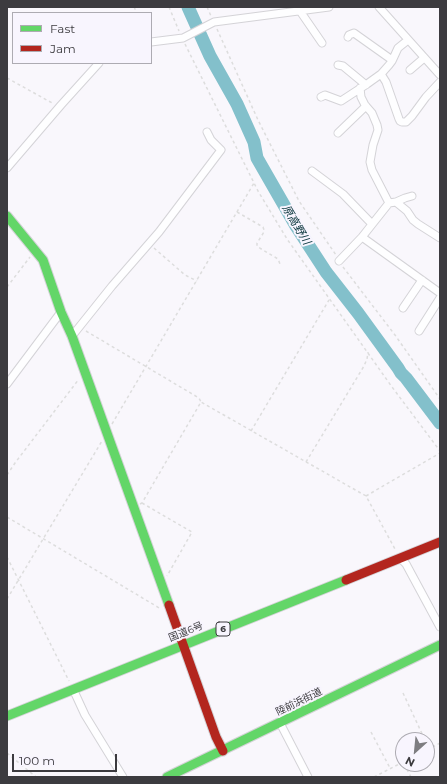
<!DOCTYPE html>
<meta charset="utf-8">
<style>
body{margin:0}
#map{position:relative;width:447px;height:784px;overflow:hidden;background:#f9f7fc;font-family:Montserrat,sans-serif}
canvas{display:block}
.frame{position:absolute;inset:0;border:8px solid #3c3b3f;pointer-events:none}
.legend{position:absolute;left:12px;top:12px;width:140px;height:52px;box-sizing:border-box;background:#f8f5fe;border:1px solid #adabb2;margin:0;padding:5px 7px;list-style:none;font-size:12px;color:#3c3b3f}
.legend li{display:flex;align-items:center;gap:8px;height:20px}
.legend b{width:20px;border:1px solid #adabb2}
.north{position:absolute;left:395px;top:732px;width:40px;height:40px;box-sizing:border-box;background:#f8f5fe;border:1px solid #adabb2;border-radius:50%;rotate:207deg;font-size:11px;font-weight:700;line-height:16px;text-align:center;color:#3c3b3f}
.north::after{content:'';display:block;margin:auto;width:14px;height:18px;background:#7e7d81;clip-path:polygon(50% 0,100% 100%,50% 72%,0 100%)}
.scale{position:absolute;left:12px;top:754px;width:105px;height:18px;box-sizing:border-box;border:2px solid #3c3b3f;border-top:0;padding-left:5px;font-size:12px;line-height:14px;white-space:nowrap;color:#3c3b3f;-webkit-text-stroke:3px #f8f5fe;paint-order:stroke}
</style>
<div id="map">
<canvas width="447" height="784"></canvas>
<div class="frame"></div>
<ul class="legend">
<li><b style="height:5px;background:#63d668"></b>Fast</li>
<li><b style="height:5px;background:#b3261e"></b>Jam</li>
</ul>
<div class="north">N</div>
<div class="scale">100 m</div>
</div>
<script>
const ctx = document.querySelector('canvas').getContext('2d');
ctx.lineJoin = 'round';
function shape(rows) {
  const path = new Path2D();
  for (const r of rows) {
    path.moveTo(r[0], r[1]);
    for (let i = 2; i < r.length; i += 2) path.lineTo(r[i], r[i + 1]);
  }
  return path;
}
function strokePath(path, color, width, dash) {
  ctx.strokeStyle = color;
  ctx.lineWidth = width;
  ctx.lineCap = dash ? 'butt' : 'round';
  ctx.setLineDash(dash || []);
  ctx.stroke(path);
}
function label(font, color, halo, rows, align = 'center') {
  ctx.font = font + ' Montserrat,"Noto Sans JP",sans-serif';
  ctx.lineWidth = 4;
  ctx.setLineDash([]);
  ctx.textBaseline = 'middle';
  ctx.strokeStyle = halo;
  ctx.fillStyle = color;
  for (const [text, x, y, turn = 0] of rows) {
    ctx.save();
    ctx.translate(x, y);
    ctx.rotate((+turn || 0) * Math.PI / 180);
    ctx.textAlign = isNaN(turn) ? turn : align;
    if (halo) ctx.strokeText(text, 0, 0);
    ctx.fillText(text, 0, 0);
    ctx.restore();
  }
}
strokePath(shape([
 [188,7,210,56,237,104,254,142,257,158,296,226,326,272,358,313,398,368,401,373,406,378,440,423]
]), '#83c0cb', 13);
const street = shape([
 [379,7,440,75],
 [300,11,322,43],
 [348,37,349,35,354,33,392,60],
 [151,42,183,38,214,22,329,7],
 [338,65,343,66,366,85],
 [410,70,424,58],
 [381,74,386,82,399,119,400,121,402,122,406,122,412,116,426,97,440,82],
 [360,88,361,97,365,105,372,113,377,125,378,130,373,145,370,162,372,170,389,203,396,202,405,198,412,196],
 [321,97,325,95,341,101,367,84,381,74,389,65,392,61,398,48,408,40],
 [338,133,366,106],
 [7,168,61,105,99,63],
 [312,171,343,194,372,224],
 [396,202,407,211,413,220,418,224,440,238],
 [362,237,440,293],
 [339,261,362,237,389,203],
 [403,308,422,280],
 [419,331,440,298],
 [72,336,112,286,159,232,221,150,211,140,207,132],
 [7,384,61,312],
 [400,558,406,564,440,627],
 [73,689,85,715,123,777],
 [280,723,308,777]
]);
const fast = shape([
 [7,216,43,260,61,312,72,336,169,605],
 [7,716,346,580],
 [167,777,440,645]
]);
const jam = shape([
 [346,580,440,542],
 [169,605,216,737,223,751]
]);
strokePath(street, '#d4d3d7', 9);
strokePath(fast, '#d4d3d7', 11);
strokePath(jam, '#d4d3d7', 11);
strokePath(shape([
 [134,7,137,13],
 [169,7,179,31],
 [207,7,211,16],
 [217,29,258,120,299,201,336,255],
 [185,44,258,191,287,239,392,387,440,451],
 [7,78,54,104],
 [237,212,263,227,264,230,264,232,257,243,257,246,258,247,278,259,280,264],
 [154,248,185,275,197,281],
 [343,267,395,335,440,399],
 [7,287,30,257],
 [86,331,199,398,201,402],
 [112,424,254,183],
 [251,431,329,300],
 [306,462,364,366,367,359,368,352],
 [7,475,15,463,79,379],
 [366,496,440,453],
 [142,503,192,532,167,576],
 [140,504,142,503,201,402,366,496,395,549],
 [7,517,161,609],
 [7,557,69,681],
 [7,599,102,441],
 [403,693,425,740],
 [371,732,390,768],
 [427,744,429,749],
 [427,750,440,743],
 [7,753,36,777],
 [404,764,411,777],
 [374,777,403,762]
]), '#ddd', 1.5, [3, 3]);
strokePath(street, '#fefeff', 7);
strokePath(fast, '#63d668', 9);
strokePath(jam, '#b3261e', 9);
for (const [x, y, w] of [
 [223,629,14]
]) {
  const box = new Path2D();
  box.roundRect(x - w / 2, y - 7, w, 14, 3);
  ctx.fillStyle = '#f8f5fe';
  ctx.fill(box);
  strokePath(box, '#3c3b3f', 1);
}
label('bold 9px', '#3c3b3f', null, [
 ["6",223,629]
]);
label('10px', '#3c3b3f', '#f8f5fe', [
 ["国道6号",186,632,-22],
 ["陸前浜街道",299,702,-26]
]);
label('italic 11px', '#043137', '#f8f5fe', [
 ["原高野川",296,225,59]
]);
</script>
